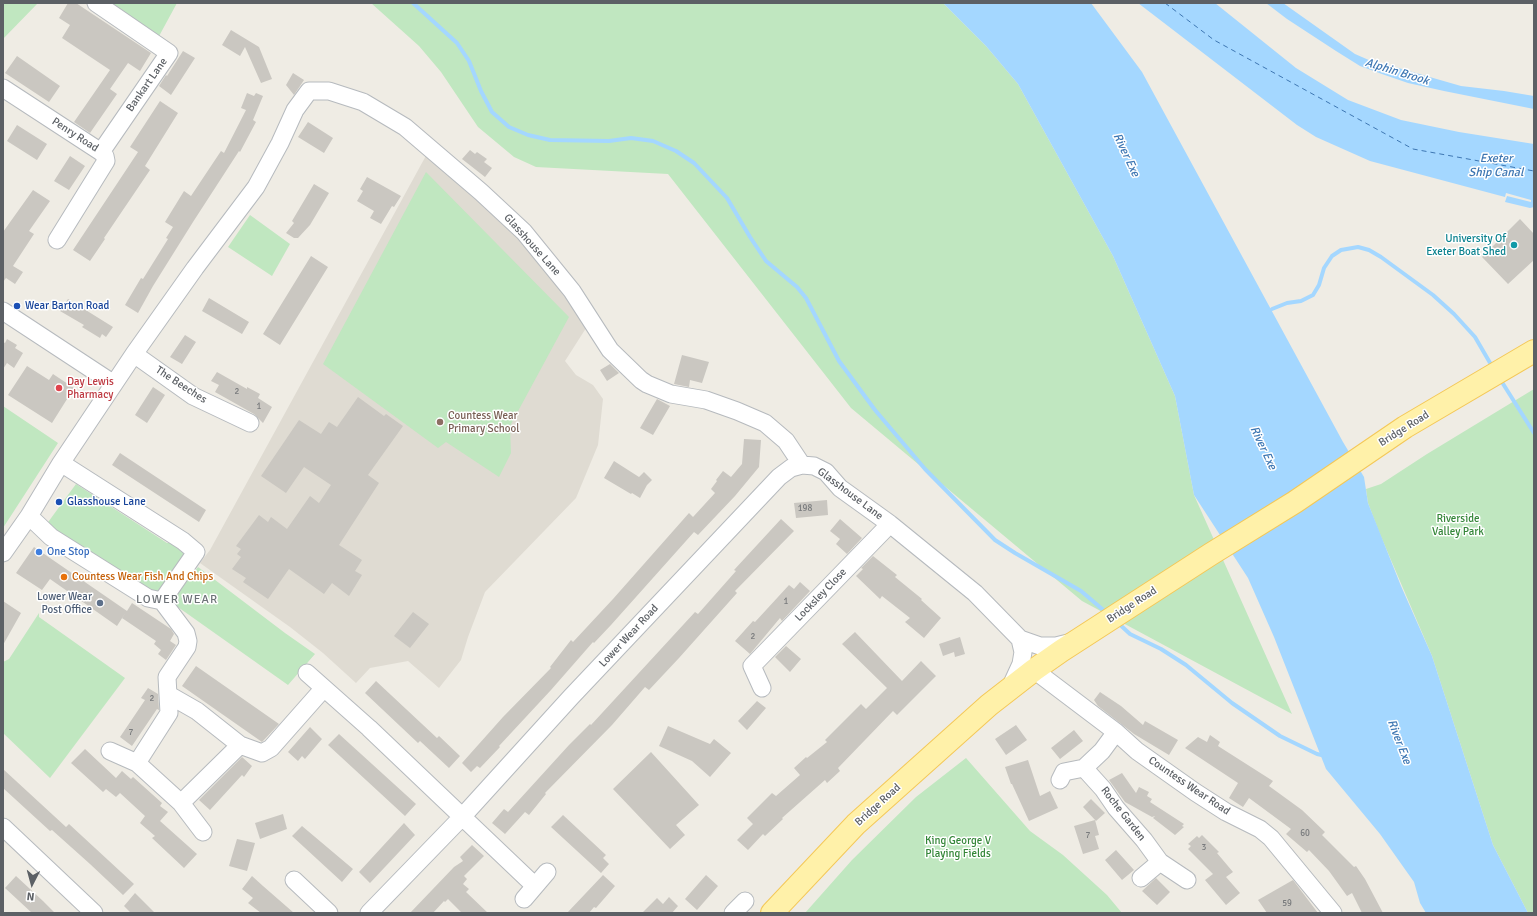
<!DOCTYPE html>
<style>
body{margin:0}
#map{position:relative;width:1537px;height:916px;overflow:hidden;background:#efece4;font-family:Signika,sans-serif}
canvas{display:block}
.frame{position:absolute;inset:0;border:4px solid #5c6065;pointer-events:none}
.north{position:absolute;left:12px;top:864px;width:40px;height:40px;-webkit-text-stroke:3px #fff;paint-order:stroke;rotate:186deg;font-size:11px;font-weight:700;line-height:16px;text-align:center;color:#5c6065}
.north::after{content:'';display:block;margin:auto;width:14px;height:18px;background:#5c6065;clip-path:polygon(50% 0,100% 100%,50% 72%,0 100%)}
</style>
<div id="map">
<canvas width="1537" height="916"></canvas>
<div class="frame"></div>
<div class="north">N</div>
</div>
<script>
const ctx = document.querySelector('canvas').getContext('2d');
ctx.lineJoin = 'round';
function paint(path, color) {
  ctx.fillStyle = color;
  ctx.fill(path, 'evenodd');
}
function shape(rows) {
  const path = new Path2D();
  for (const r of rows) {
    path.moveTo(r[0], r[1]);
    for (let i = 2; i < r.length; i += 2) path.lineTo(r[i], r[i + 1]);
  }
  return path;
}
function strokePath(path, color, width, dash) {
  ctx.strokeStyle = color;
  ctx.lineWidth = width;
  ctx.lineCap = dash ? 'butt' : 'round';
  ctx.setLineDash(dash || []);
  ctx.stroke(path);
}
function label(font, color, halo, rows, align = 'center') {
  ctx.font = font + ' Signika,sans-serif';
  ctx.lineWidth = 3;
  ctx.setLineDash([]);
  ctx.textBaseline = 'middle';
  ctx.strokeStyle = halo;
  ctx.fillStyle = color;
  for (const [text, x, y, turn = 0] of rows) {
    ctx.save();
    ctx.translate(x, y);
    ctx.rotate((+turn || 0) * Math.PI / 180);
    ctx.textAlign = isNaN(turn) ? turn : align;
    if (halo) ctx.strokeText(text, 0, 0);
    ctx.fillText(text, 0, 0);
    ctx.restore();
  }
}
paint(shape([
 [428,152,506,221,588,325,565,361,576,375,593,385,603,399,598,445,576,498,485,592,468,637,461,660,439,688,408,661,370,668,356,683,323,653,290,627,200,563,210,550]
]), '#dfdbd2');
paint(shape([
 [3,3,38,3,3,39],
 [103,3,177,3,158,38],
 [371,3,943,3,986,46,1018,84,1113,256,1175,396,1194,495,1292,714,1082,601,851,408,668,174,536,167,514,157,478,127,441,72,419,46],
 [426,172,569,317,510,426,511,453,499,477,446,442,438,448,323,364],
 [250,215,290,244,272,276,228,247],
 [1534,389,1534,913,1528,913,1493,845,1432,656,1379,532,1368,503,1366,489,1381,484,1427,454],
 [3,406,58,443,3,528],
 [76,484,167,543,174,543,182,550,184,556,162,592,151,596,46,525],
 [198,567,285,633,315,654,288,685,175,605,178,593],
 [39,613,39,617,125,678,50,778,3,733,3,662,9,659],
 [966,758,1030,831,1063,855,1107,895,1122,913,805,913,852,860,916,797]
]), '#c0e7c0');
paint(shape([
 [943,3,1091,3,1142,72,1343,442,1364,477,1368,503,1401,586,1432,656,1493,845,1528,913,1426,913,1420,903,1414,882,1380,834,1326,769,1274,637,1248,578,1194,495,1175,396,1113,256,1018,84,986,46],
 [1138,3,1215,3,1296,68,1348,100,1401,120,1459,132,1534,144,1534,207,1530,208,1505,202,1507,196,1531,202,1531,200,1506,193,1505,197,1370,161,1316,137,1297,125],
 [1266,3,1283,3,1355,54,1378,64,1388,65,1461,86,1504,91,1534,96,1534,109,1444,91,1408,83,1382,74,1360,66,1336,51,1287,19]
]), '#a4d7ff');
strokePath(shape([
 [413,3,457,43,469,61,481,91,492,112,509,127,528,135,550,140,609,141,631,138,653,141,676,151,694,163,727,198,750,237,766,261,797,287,806,298,839,361,875,410,925,469,995,540,1015,553,1081,591,1108,614],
 [1272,309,1287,303,1301,301,1313,295,1319,285,1324,268,1332,256,1341,250,1358,247,1369,250,1381,257,1433,295,1454,314,1475,337,1493,368],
 [1500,379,1534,433],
 [1117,622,1130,634,1161,649,1186,665,1232,703,1280,736,1317,754,1326,756]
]), '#a4d7ff', 4);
strokePath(shape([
 [1165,3,1214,40,1413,149,1534,171]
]), '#3e77b3', 1, [5, 4]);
paint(shape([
 [68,3,76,3,151,53,140,71,128,63,110,89,117,94,90,133,74,122,110,70,62,38,70,25,59,18],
 [231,30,259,47,272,79,261,83,245,47,240,56,222,45],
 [183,51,195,58,171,95,159,86,166,75,167,76],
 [17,56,60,86,49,102,5,73],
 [293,73,304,80,294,95,286,85],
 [247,93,254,96,256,93,263,96,253,120,256,122,240,152,239,151,193,222,153,286,138,313,125,305,141,278,143,279,168,239,166,238,173,227,165,222,184,191,191,196,221,151,224,153,246,110,241,108],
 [160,101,178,113,145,166,150,170,104,238,105,239,90,261,73,250,138,152,130,147],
 [308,122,333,138,324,153,298,137],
 [17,125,47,144,37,160,7,141],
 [470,150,475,154,477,152,487,159,484,162,492,168,485,177,462,159],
 [70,156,85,166,69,190,54,181],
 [367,177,401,196,394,207,392,206,381,224,370,218,374,211,357,201,363,191,360,189],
 [314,184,329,193,310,225,298,238,294,238,286,233,294,223,292,221],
 [33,190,50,201,29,231,34,234,13,266,23,272,15,284,6,278,3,282,3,232],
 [1520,219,1534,234,1534,260,1508,284,1482,257],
 [311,256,328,267,280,345,263,334],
 [209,298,249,322,242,334,202,311],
 [68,299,113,327,106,337,102,334,100,338,82,327,84,325,60,311],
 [185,335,196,342,182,364,170,357],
 [7,339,17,345,15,348,23,353,14,368,7,363,3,369,3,342,5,343],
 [682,355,709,362,702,383,690,380,689,387,674,384],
 [610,364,619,373,607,381,600,370],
 [27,366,49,380,53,374,74,388,52,423,8,395],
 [217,372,247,389,247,387,260,394,258,398,272,407,263,423,254,414,215,392,219,385,211,381],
 [153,387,165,395,147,423,135,415],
 [358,397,384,416,386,414,403,426,368,475,379,483,339,545,362,560,355,571,362,575,349,596,332,583,324,594,289,569,268,599,243,582,246,578,232,569,241,557,237,554,241,549,236,546,259,515,268,522,271,517,287,529,310,496,319,503,331,485,304,467,286,493,261,476,299,420,321,434,329,422,337,427],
 [657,399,670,406,653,435,640,428],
 [744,439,761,440,759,467,735,496,698,535,694,532,611,625,594,643,593,642,551,690,499,746,500,747,480,768,477,766,471,772,462,763,503,717,551,668,550,667,571,640,573,642,613,599,689,513,693,517,715,493,711,489,717,481,716,480,723,471,731,477,742,464],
 [120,453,206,510,199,522,112,465],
 [614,461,639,477,644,472,652,480,647,485,640,498,632,493,631,494,604,478],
 [827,500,828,515,796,518,794,503],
 [781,519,794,531,735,591,737,593,679,658,649,690,645,687,612,725,545,793,546,794,529,815,525,812,505,834,492,823,504,809,508,812,569,745,590,724,591,725,695,612,698,614,736,571,734,570],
 [840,519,862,538,847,554,836,544,840,539,830,531],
 [34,547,127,611,132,603,171,629,174,634,170,641,176,645,166,660,158,654,161,650,154,644,156,641,122,618,126,612,117,626,50,579,42,590,16,573],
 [873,556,897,575,895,577,922,599,921,600,941,618,924,638,905,622,910,618,882,596,880,599,856,576,863,569,861,568],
 [800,582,810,591,782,621,780,618,750,654,735,641,753,621,755,622,789,585,794,589],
 [3,601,21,613,3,645],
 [413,612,429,624,410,648,394,636],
 [855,632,902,681,921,661,936,676,897,715,893,711,838,768,840,771,827,783,825,780,782,818,783,819,765,836,763,834,748,850,737,840,753,824,747,818,772,793,776,796,800,775,794,768,806,757,807,758,827,742,825,740,861,704,866,709,887,688,842,644],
 [960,637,965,654,955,657,954,652,943,656,939,644],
 [786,646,801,659,790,672,775,657],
 [196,666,279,724,262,742,182,686],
 [376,681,437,738,439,736,460,756,449,768,420,741,418,743,365,693],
 [148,688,158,694,159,710,157,709,132,746,120,737,145,700,141,698],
 [1100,692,1121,706,1143,725,1145,721,1178,740,1169,755,1134,734,1098,706,1094,700],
 [757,701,766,708,747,730,738,721],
 [1016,725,1027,740,1006,755,995,739],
 [668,726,710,744,714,739,731,753,710,777,692,761,659,746],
 [310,727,322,739,305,759,302,756,298,761,288,752],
 [1074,730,1083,741,1060,759,1051,748],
 [339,734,416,804,405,816,328,745],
 [1210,735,1220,742,1218,746,1273,781,1269,786,1302,810,1325,832,1322,835,1354,867,1356,866,1365,879,1383,913,1362,913,1352,893,1347,896,1329,871,1309,850,1307,852,1286,834,1291,829,1249,798,1243,807,1229,798,1238,783,1185,748,1198,737,1207,742],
 [85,749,116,778,122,771,131,779,133,777,162,803,160,806,168,812,160,821,197,854,184,868,152,838,155,836,140,823,145,816,120,793,116,797,106,789,103,792,71,763],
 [651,752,699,805,676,825,685,835,670,849,613,789],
 [242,757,252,766,244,777,242,775,210,810,199,800],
 [1028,760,1040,796,1050,791,1058,808,1029,821,1012,784,1011,784,1005,767],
 [3,769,66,827,69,824,134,884,123,895,90,864,52,830,50,831,3,788],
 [1122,773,1136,793,1139,787,1149,792,1147,796,1152,799,1150,802,1184,824,1182,826,1184,827,1175,835,1153,818,1155,816,1152,817,1125,802,1109,780],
 [1091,799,1105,813,1096,821,1083,807],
 [283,814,287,829,260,839,255,823],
 [563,815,606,855,603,858,609,864,601,873,551,827],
 [1095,820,1099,835,1095,836,1099,849,1083,854,1074,826],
 [404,823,415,835,370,883,359,872],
 [302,826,353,869,342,882,292,836],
 [1202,835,1219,852,1217,853,1233,872,1226,877,1240,893,1226,905,1205,880,1213,874,1188,849,1191,846,1188,844,1197,836,1199,838],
 [237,839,255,843,247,871,229,866],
 [472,845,484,856,464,876,467,879,463,884,469,889,466,892,488,913,462,913,448,899,445,902,444,901,433,913,410,913,454,867,463,861,460,857],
 [1116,850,1134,870,1122,880,1105,860],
 [603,875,615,886,596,908,594,907,589,913,567,913],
 [706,875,718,886,697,910,685,899],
 [16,876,43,901,55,913,32,913,5,888],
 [252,876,263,886,294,913,261,913,248,903,253,898,242,889],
 [1156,878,1170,892,1157,905,1142,891],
 [1293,880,1318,913,1267,913,1258,900],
 [135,893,155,913,131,913,124,906],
 [669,897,678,906,672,913,642,913,657,898,663,904]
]), '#cac7c1');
const minor = shape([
 [96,3,169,53,101,152],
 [3,88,101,152,105,156,106,161,57,240],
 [3,311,114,384],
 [134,354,193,396,250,423],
 [29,516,51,537,148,598,162,601,196,552,183,541,61,463],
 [3,553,29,516,61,463,134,354,195,268,256,187,280,143,295,110,309,91,329,91,363,102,405,127,481,192,524,232,572,291,610,350,641,380,647,384,671,394,706,400,737,411,765,423,786,441,802,465],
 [162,601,186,633,188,641,187,647,167,677,169,713,137,763,181,803,240,745,262,753,271,748,324,688],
 [1034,670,1116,732,1137,751,1195,792,1226,812,1260,829,1271,838,1333,913],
 [307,673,369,728,535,886],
 [762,688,752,666,890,524],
 [1010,688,1021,664,1023,652,1020,639],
 [169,695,197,711,240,745],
 [1116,732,1102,751,1084,768,1103,789,1116,808,1144,840,1160,862,1187,880],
 [110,751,137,763],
 [1060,780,1064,772,1084,768],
 [181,803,203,832],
 [3,827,94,913],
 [1141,878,1160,862],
 [294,880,329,913],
 [524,899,547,872],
 [369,913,462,817,571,697,779,477,791,468,802,465,814,466,826,472,840,488,890,524,975,593,1020,639,1040,646,1056,646,1072,642],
 [733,913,745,901]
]);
const major = shape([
 [772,913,856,824,989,705,1034,670,1061,651,1211,554,1295,502,1405,427,1534,351]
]);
strokePath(minor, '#b6babe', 19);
strokePath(major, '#f4c858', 24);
strokePath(minor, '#fff', 17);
strokePath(major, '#fff1a9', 22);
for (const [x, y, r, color] of [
 [1514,245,4,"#0f9aa8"],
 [17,306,4,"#1a4fb4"],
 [59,388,4,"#e0444e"],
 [440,422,4,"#8d6e63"],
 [59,502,4,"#1a4fb4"],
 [39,552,4,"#3f7fe0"],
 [64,577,4,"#e8710a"],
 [100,603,4,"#5c6f8a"]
]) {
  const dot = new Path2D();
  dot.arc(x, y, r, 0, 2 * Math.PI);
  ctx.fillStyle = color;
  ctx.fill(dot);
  strokePath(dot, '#fff', 1.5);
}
label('9px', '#787a7c', null, [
 ["2",237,392],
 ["1",259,407],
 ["198",805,509],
 ["1",786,602],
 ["2",753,637],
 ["2",152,699],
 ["7",131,733],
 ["60",1305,834],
 ["7",1088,836],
 ["3",1204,848],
 ["59",1287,904]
]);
label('11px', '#5c6065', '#fff', [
 ["Bankart Lane",147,85,-55],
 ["Penry Road",75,135,33],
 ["Glasshouse Lane",532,245,48],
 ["The Beeches",181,385,33],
 ["Bridge Road",1404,429,-32],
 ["Glasshouse Lane",850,494,37],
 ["Locksley Close",821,595,-46],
 ["Bridge Road",1132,605,-33],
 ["Lower Wear Road",629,636,-47],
 ["Countess Wear Road",1189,786,34],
 ["Bridge Road",878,805,-42],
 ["Roche Garden",1123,814,52]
]);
label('11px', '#0d838f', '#fff', [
 ["University Of",1506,239],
 ["Exeter Boat Shed",1506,252]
], 'right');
label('11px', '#164399', '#fff', [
 ["Wear Barton Road",25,306],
 ["Glasshouse Lane",67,502]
], 'left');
label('11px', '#be3a42', '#fff', [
 ["Day Lewis",67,382],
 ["Pharmacy",67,395]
], 'left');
label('11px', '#785e54', '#fff', [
 ["Countess Wear",448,416],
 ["Primary School",448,429]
], 'left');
label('11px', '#338537', '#fff', [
 ["Riverside",1458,519],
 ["Valley Park",1458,532],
 ["King George V",958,841],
 ["Playing Fields",958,854]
]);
label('11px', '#366cbe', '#fff', [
 ["One Stop",47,552]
], 'left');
label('11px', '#c56008', '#fff', [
 ["Countess Wear Fish And Chips",72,577]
], 'left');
label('11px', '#4e5e75', '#fff', [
 ["Lower Wear",92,597],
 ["Post Office",92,610]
], 'right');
label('italic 12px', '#3e77b3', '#fff', [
 ["Alphin Brook",1397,72,17],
 ["River Exe",1126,155,65],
 ["Exeter",1496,159],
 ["Ship Canal",1496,173],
 ["River Exe",1263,448,65],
 ["River Exe",1399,742,69]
]);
ctx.letterSpacing = '1px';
label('12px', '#6d7277', '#fff', [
 ["LOWER WEAR",177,600]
]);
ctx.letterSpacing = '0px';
</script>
